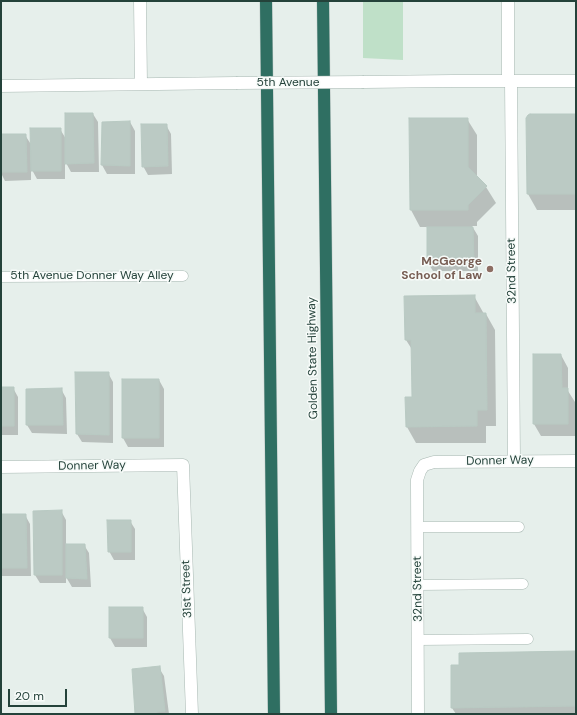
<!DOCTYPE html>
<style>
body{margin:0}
#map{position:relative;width:577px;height:715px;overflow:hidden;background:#e6efeb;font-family:"DM Sans",sans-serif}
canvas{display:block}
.frame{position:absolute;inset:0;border:2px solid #24423a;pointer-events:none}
.scale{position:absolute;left:8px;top:689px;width:59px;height:18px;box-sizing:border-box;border:2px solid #24423a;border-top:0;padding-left:5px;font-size:12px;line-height:14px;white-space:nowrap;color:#24423a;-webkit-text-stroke:3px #f7fbf9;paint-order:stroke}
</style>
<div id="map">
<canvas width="577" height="715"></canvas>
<div class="frame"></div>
<div class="scale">20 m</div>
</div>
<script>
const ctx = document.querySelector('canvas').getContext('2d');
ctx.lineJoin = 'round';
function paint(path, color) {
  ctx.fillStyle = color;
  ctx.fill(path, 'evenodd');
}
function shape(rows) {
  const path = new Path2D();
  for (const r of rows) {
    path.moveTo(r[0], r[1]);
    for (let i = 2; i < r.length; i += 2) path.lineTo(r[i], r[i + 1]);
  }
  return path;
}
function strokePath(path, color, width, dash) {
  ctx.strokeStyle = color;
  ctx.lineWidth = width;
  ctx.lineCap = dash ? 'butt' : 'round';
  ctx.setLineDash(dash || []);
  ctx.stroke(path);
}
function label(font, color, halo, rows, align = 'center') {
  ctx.font = font + ' "DM Sans",sans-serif';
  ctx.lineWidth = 3;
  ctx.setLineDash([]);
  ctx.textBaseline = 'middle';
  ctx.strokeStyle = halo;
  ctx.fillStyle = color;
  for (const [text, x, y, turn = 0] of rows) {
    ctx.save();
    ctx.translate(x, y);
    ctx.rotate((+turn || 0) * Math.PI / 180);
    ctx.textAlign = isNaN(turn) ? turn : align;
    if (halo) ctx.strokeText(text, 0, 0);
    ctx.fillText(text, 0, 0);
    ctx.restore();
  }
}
paint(shape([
 [363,1,403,1,403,60,363,58]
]), '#bfe0c8');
paint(shape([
 [93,114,98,122,99,172,71,172,65,161,65,179,37,179,31,168,31,180,5,181,1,173,1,135,25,135,32,146,60,129,66,139],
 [576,115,576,210,537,210,528,194],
 [410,119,467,119,477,135,477,177,486,187,496,203,477,222,477,226,472,226,478,236,478,271,433,271,428,263,428,227,420,227,411,210],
 [130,122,135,131,135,174,107,174,102,165],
 [166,125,171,134,172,174,148,175,143,166],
 [474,296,484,314,486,314,495,330,496,426,486,426,486,443,416,443,407,427,413,398,413,351,406,340],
 [561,355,568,368,568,391,575,402,575,436,541,436,534,424],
 [108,373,113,382,113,443,82,442,77,434],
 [159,380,164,389,164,447,128,447,123,438],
 [1,388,13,388,18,397,18,435,1,435],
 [61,389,66,398,67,434,32,433,27,425],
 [61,511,66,520,66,545,84,545,89,553,91,587,72,587,66,577,66,583,40,583,35,575],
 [1,515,25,515,30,524,31,576,1,576],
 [130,521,135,529,135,560,114,560,109,551],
 [142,608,147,617,147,647,115,647,110,638],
 [576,652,576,714,456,714,452,708,460,666],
 [159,668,164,676,169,714,136,714]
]), '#0003');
const building = shape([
 [65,113,93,113,94,163,65,164,65,113],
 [530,114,576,114,576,194,527,194,526,118,528,115,530,114],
 [409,118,468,118,468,167,487,186,468,205,468,210,410,210,409,118],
 [130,121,130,166,101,165,102,122,130,121],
 [141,124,167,124,168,166,142,167,141,124],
 [30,128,61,128,61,171,31,171,30,128],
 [1,134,26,134,27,172,1,172,1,134],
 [427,227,473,227,474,263,427,263,427,227],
 [475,295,475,313,486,313,487,410,477,410,477,426,406,427,405,397,412,397,411,340,405,340,404,296,475,295],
 [533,354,561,354,562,388,568,388,568,424,533,424,533,354],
 [75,372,109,372,109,435,76,434,75,372],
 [122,379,159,379,159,438,122,438,122,379],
 [1,387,14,387,14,426,1,426,1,387],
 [62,388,63,425,26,425,26,389,62,388],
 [62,510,62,575,34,575,33,511,62,510],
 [1,514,26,514,27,568,1,568,1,514],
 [107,520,131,520,131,552,108,552,107,520],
 [66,544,85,544,87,579,66,578,66,544],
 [109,607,143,607,143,638,109,638,109,607],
 [576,651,576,706,451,708,451,665,459,665,459,653,576,651],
 [160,666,165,711,157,712,157,714,135,714,132,669,160,666]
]);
paint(building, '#bbcac4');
strokePath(building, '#b8c9c2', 1);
const lane = shape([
 [1,277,183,276],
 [417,527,519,527],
 [418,585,523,584],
 [418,640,528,639]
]);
const street = shape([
 [140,1,141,84],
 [508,1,508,81],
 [511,81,514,461],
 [364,82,453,81,576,81],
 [1,86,236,83],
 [1,467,183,465,192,714],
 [418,714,417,486,417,480,420,471,424,465,434,462,576,461]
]);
const highway = shape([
 [266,1,274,714],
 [323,1,331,714]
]);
strokePath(lane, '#a8b8b2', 11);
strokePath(street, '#a8b8b2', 13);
strokePath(highway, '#c2cac8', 13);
strokePath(lane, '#fff', 10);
strokePath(street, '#fff', 12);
strokePath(highway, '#2f6f62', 12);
const streetBridge = shape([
 [236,83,364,82]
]);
strokePath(streetBridge, '#a8b8b2', 13, []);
strokePath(streetBridge, '#fff', 12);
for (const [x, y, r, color] of [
 [490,269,4,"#8d6e63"]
]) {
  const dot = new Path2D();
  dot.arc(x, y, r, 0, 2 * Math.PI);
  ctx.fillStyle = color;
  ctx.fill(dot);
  strokePath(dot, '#f7fbf9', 1.5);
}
label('12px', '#24423a', '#f7fbf9', [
 ["5th Avenue",288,83],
 ["32nd Street",512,271,-91],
 ["5th Avenue Donner Way Alley",92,276],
 ["Golden State Highway",313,358,-91],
 ["Donner Way",500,461,-1],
 ["Donner Way",92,466,-1],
 ["31st Street",187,589,-92],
 ["32nd Street",418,589,-91]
]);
label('bold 12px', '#785e54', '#f7fbf9', [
 ["McGeorge",482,262],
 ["School of Law",482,276]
], 'right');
</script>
